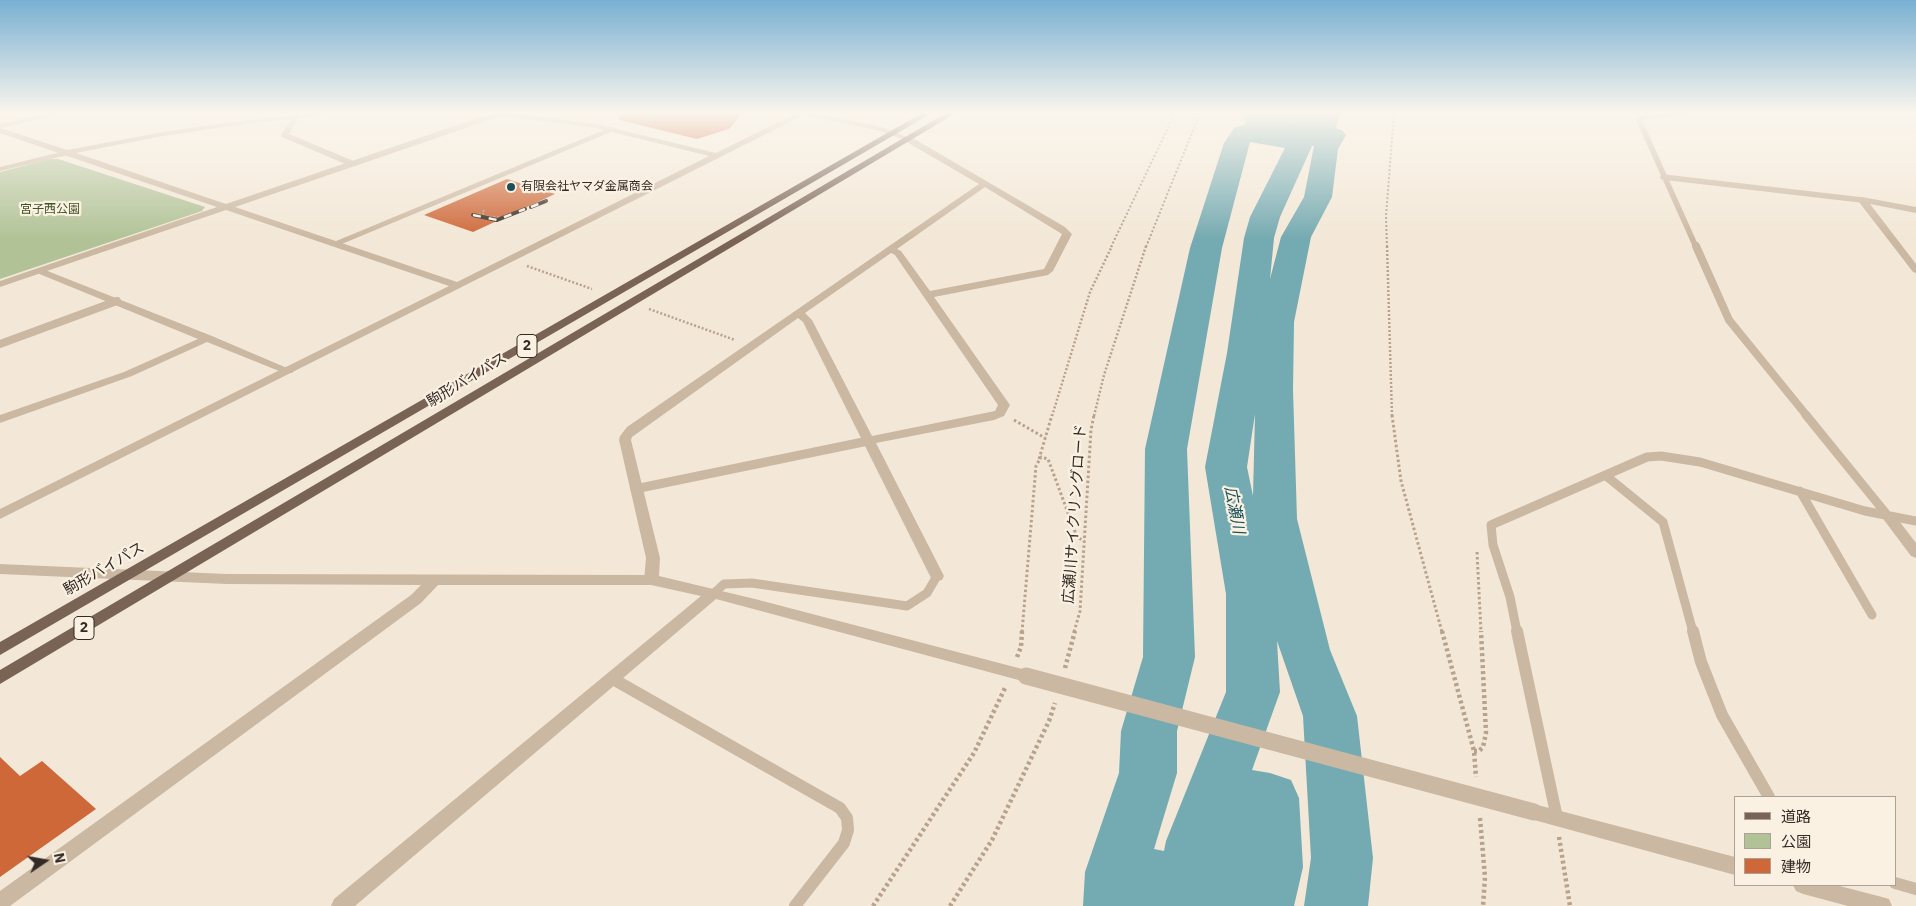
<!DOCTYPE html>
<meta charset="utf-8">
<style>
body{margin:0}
#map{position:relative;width:1916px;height:906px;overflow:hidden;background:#f3e8d7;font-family:"IBM Plex Sans","Noto Sans JP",sans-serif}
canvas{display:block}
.legend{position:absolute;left:1734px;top:796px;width:162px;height:90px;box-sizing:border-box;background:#faf1e3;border:1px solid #aba297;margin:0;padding:6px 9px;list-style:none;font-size:15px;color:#352b25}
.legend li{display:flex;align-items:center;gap:10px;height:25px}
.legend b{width:25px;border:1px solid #aba297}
.north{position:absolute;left:20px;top:836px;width:50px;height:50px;-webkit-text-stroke:4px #faf1e3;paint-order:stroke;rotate:78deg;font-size:14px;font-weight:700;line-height:20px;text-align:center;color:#352b25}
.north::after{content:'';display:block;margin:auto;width:18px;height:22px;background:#352b25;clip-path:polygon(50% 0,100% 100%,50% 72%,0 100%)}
</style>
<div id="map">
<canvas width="1916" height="906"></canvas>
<ul class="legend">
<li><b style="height:6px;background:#796355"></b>道路</li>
<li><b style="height:14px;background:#b0c296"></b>公園</li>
<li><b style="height:14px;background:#ce6839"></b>建物</li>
</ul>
<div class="north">N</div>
</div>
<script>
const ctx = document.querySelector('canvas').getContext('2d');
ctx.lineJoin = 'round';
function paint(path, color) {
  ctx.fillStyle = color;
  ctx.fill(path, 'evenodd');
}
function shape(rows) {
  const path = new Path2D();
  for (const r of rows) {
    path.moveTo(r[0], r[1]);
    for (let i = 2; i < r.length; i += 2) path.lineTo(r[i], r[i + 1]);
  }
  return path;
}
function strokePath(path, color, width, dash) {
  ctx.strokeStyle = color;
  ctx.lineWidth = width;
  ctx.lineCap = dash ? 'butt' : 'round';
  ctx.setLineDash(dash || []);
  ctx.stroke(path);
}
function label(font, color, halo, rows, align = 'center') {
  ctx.font = font + ' "IBM Plex Sans","Noto Sans JP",sans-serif';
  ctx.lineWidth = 4.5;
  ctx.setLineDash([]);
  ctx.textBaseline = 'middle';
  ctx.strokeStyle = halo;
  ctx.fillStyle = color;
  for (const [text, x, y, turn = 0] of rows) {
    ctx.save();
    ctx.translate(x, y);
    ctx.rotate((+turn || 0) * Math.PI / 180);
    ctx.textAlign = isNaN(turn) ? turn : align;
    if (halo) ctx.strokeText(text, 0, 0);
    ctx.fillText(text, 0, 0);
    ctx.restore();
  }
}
paint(shape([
 [50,159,58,159,205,207,202,211,0,279,0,172]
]), '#b0c296');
paint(shape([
 [1247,113,1341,113,1333,135,1291,142,1243,133,1246,120,1240,118,1246,117]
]), '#74aab1');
paint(shape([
 [1295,113,1313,113,1316,118,1316,130,1333,127,1342,130,1346,135,1338,149,1332,197,1311,237,1294,322,1293,390,1297,519,1330,650,1357,716,1373,858,1368,906,1304,906,1311,858,1303,716,1277,641,1280,692,1252,770,1270,773,1291,780,1299,798,1303,867,1294,906,1083,906,1085,872,1119,773,1121,731,1143,657,1145,449,1190,248,1224,143,1234,128,1243,125,1290,134,1292,118,1295,113],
 [1250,142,1285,148,1250,217,1244,238,1227,353,1205,467,1226,594,1226,692,1166,841,1164,851,1154,849,1177,773,1177,731,1195,657,1187,449,1222,248,1250,142],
 [1312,146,1314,146,1304,197,1281,237,1270,279,1274,238,1280,217,1312,146],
 [1255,414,1253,496,1247,467,1255,414]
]), '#74aab1');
paint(shape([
 [620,113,743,113,729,129,697,139,619,120],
 [507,179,555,194,473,232,424,215],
 [0,757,20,776,42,761,96,809,0,877]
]), '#ce6839');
strokePath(shape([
 [484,210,482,213,486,216,503,218],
 [475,216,482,213],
 [1111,247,1175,113],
 [1146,247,1200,113],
 [1387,247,1386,216,1394,113]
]), '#b7a28d', 2, [2, 2]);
strokePath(shape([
 [1387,246,1392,416],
 [527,266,592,289],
 [649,309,735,340],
 [1052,416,1090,292,1112,246],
 [1094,416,1104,375,1146,246]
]), '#b7a28d', 2.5, [2, 2]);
strokePath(shape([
 [1392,415,1401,481,1442,632],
 [1014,420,1045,438],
 [1039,459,1052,415],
 [1477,552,1481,632],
 [1022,632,1036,466,1041,457,1048,459,1077,537,1084,541],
 [1074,632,1080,611,1091,430,1094,415]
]), '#b7a28d', 3, [2.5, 2.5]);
strokePath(shape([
 [1442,631,1474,751,1476,777],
 [1017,657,1021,647,1022,631],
 [1065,668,1075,631],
 [1474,751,1479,751,1483,747,1486,733,1481,631],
 [1480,818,1485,877,1483,906],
 [1559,837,1570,906],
 [873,906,974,753,1005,688],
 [950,906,992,840,1049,721,1055,703]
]), '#b7a28d', 4.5, [3, 3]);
strokePath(shape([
 [1686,113,1646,116,1639,120,1696,247],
 [1663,177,1862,200]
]), '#cbb8a2', 5.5);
strokePath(shape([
 [1696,246,1729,320,1807,416],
 [0,344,117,301]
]), '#cbb8a2', 8);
strokePath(shape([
 [1806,415,1888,516],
 [1605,475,1663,522,1693,632],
 [635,489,868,441],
 [1800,491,1872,615],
 [713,594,724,584,752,583,907,606,927,593,937,576],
 [1517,632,1510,597,1493,545,1491,525,1647,457,1661,456,1700,462,1865,511,1916,521]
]), '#cbb8a2', 9);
strokePath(shape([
 [1517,631,1557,818],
 [1693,631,1701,662,1722,715,1769,797],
 [613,679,840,808,847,818,848,830,844,843,795,906],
 [1895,883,1916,889]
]), '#cbb8a2', 12);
paint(shape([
 [294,113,302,113,289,134,356,162,356,166,350,166,282,137,281,135,294,113],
 [611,127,618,129,337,246,331,246,329,244,611,127],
 [905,137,911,137,1065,227,1072,234,1053,271,1048,275,934,297,1010,405,1004,416,994,420,876,443,944,576,942,580,937,581,932,580,803,322,798,318,632,437,631,440,660,558,659,576,755,599,1026,670,1032,672,1034,676,1032,680,1026,682,716,599,355,906,331,906,334,899,701,596,651,585,646,584,644,580,646,558,619,440,620,436,627,427,979,184,905,141,905,137],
 [985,187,1062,234,1044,269,930,291,901,251,897,249,985,187],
 [891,253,895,255,998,405,995,411,872,436,812,320,805,313,891,253],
 [69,150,73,152,72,154,0,171,0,167,69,150],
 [1862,197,1916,207,1916,213,1870,204,1916,264,1916,273,1913,272,1859,202,1858,200,1862,197],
 [40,268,212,336,294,371,292,373,284,373,207,342,132,376,0,423,0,415,124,372,198,339,37,273,35,271,40,268],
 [1888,512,1893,513,1916,543,1916,558,1911,556,1881,516,1888,512],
 [1534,804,1735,857,1735,875,1534,820,1528,818,1525,812,1528,806,1534,804],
 [1793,885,1836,885,1882,897,1889,899,1892,906,1848,906,1803,894,1796,891,1793,885]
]), '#cbb8a2');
paint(shape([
 [49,113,65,113,1,128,67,150,163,132,230,122,318,113,347,113,230,126,163,136,76,153,226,204,492,113,515,113,596,124,716,153,796,113,817,113,882,127,912,139,908,141,880,131,804,115,0,519,0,509,449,286,226,210,0,287,0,281,217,207,0,133,0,124,49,113],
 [501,116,596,128,709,156,457,282,235,207,501,116],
 [0,564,227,574,651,575,656,576,658,580,656,584,651,585,438,585,421,603,10,906,0,906,0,891,411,595,421,585,227,584,0,574,0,564]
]), '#cbb8a2');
paint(shape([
 [922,113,932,113,0,655,0,642,922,113],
 [946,113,956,113,0,684,0,670,946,113]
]), '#796355');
const rail = shape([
 [531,207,546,201],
 [473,215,497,220,525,209]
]);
strokePath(rail, '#352b25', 4);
strokePath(rail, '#faf1e3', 2.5, [8]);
strokePath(shape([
 [1026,676,1534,812]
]), '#cbb8a2', 17);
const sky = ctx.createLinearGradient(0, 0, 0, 240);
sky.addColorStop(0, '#79b0d2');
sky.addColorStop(0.47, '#faf5ed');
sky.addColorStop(1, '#faf5ed00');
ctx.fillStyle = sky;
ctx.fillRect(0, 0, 1916, 240);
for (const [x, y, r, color] of [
 [511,187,5,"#185059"]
]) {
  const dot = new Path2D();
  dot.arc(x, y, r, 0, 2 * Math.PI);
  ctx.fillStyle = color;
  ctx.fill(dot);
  strokePath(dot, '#faf1e3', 2);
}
label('12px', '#352b25', '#faf1e3', [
 ["有限会社ヤマダ金属商会",521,187]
], 'left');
label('12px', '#415527', '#faf1e3', [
 ["宮子西公園",50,210]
]);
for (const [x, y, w] of [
 [527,346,20],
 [84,628,20]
]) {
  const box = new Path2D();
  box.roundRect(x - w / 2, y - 11.5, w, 23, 4);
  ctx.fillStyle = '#faf1e3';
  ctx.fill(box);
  strokePath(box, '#352b25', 1);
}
label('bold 14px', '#352b25', null, [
 ["2",527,346],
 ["2",84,628]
]);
label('15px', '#352b25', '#faf1e3', [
 ["駒形バイパス",467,380,-31],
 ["広瀬川サイクリングロード",1075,514,-86],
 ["駒形バイパス",104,569,-30]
]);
label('italic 16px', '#185059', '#faf1e3', [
 ["広瀬川",1234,510,79]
]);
</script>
